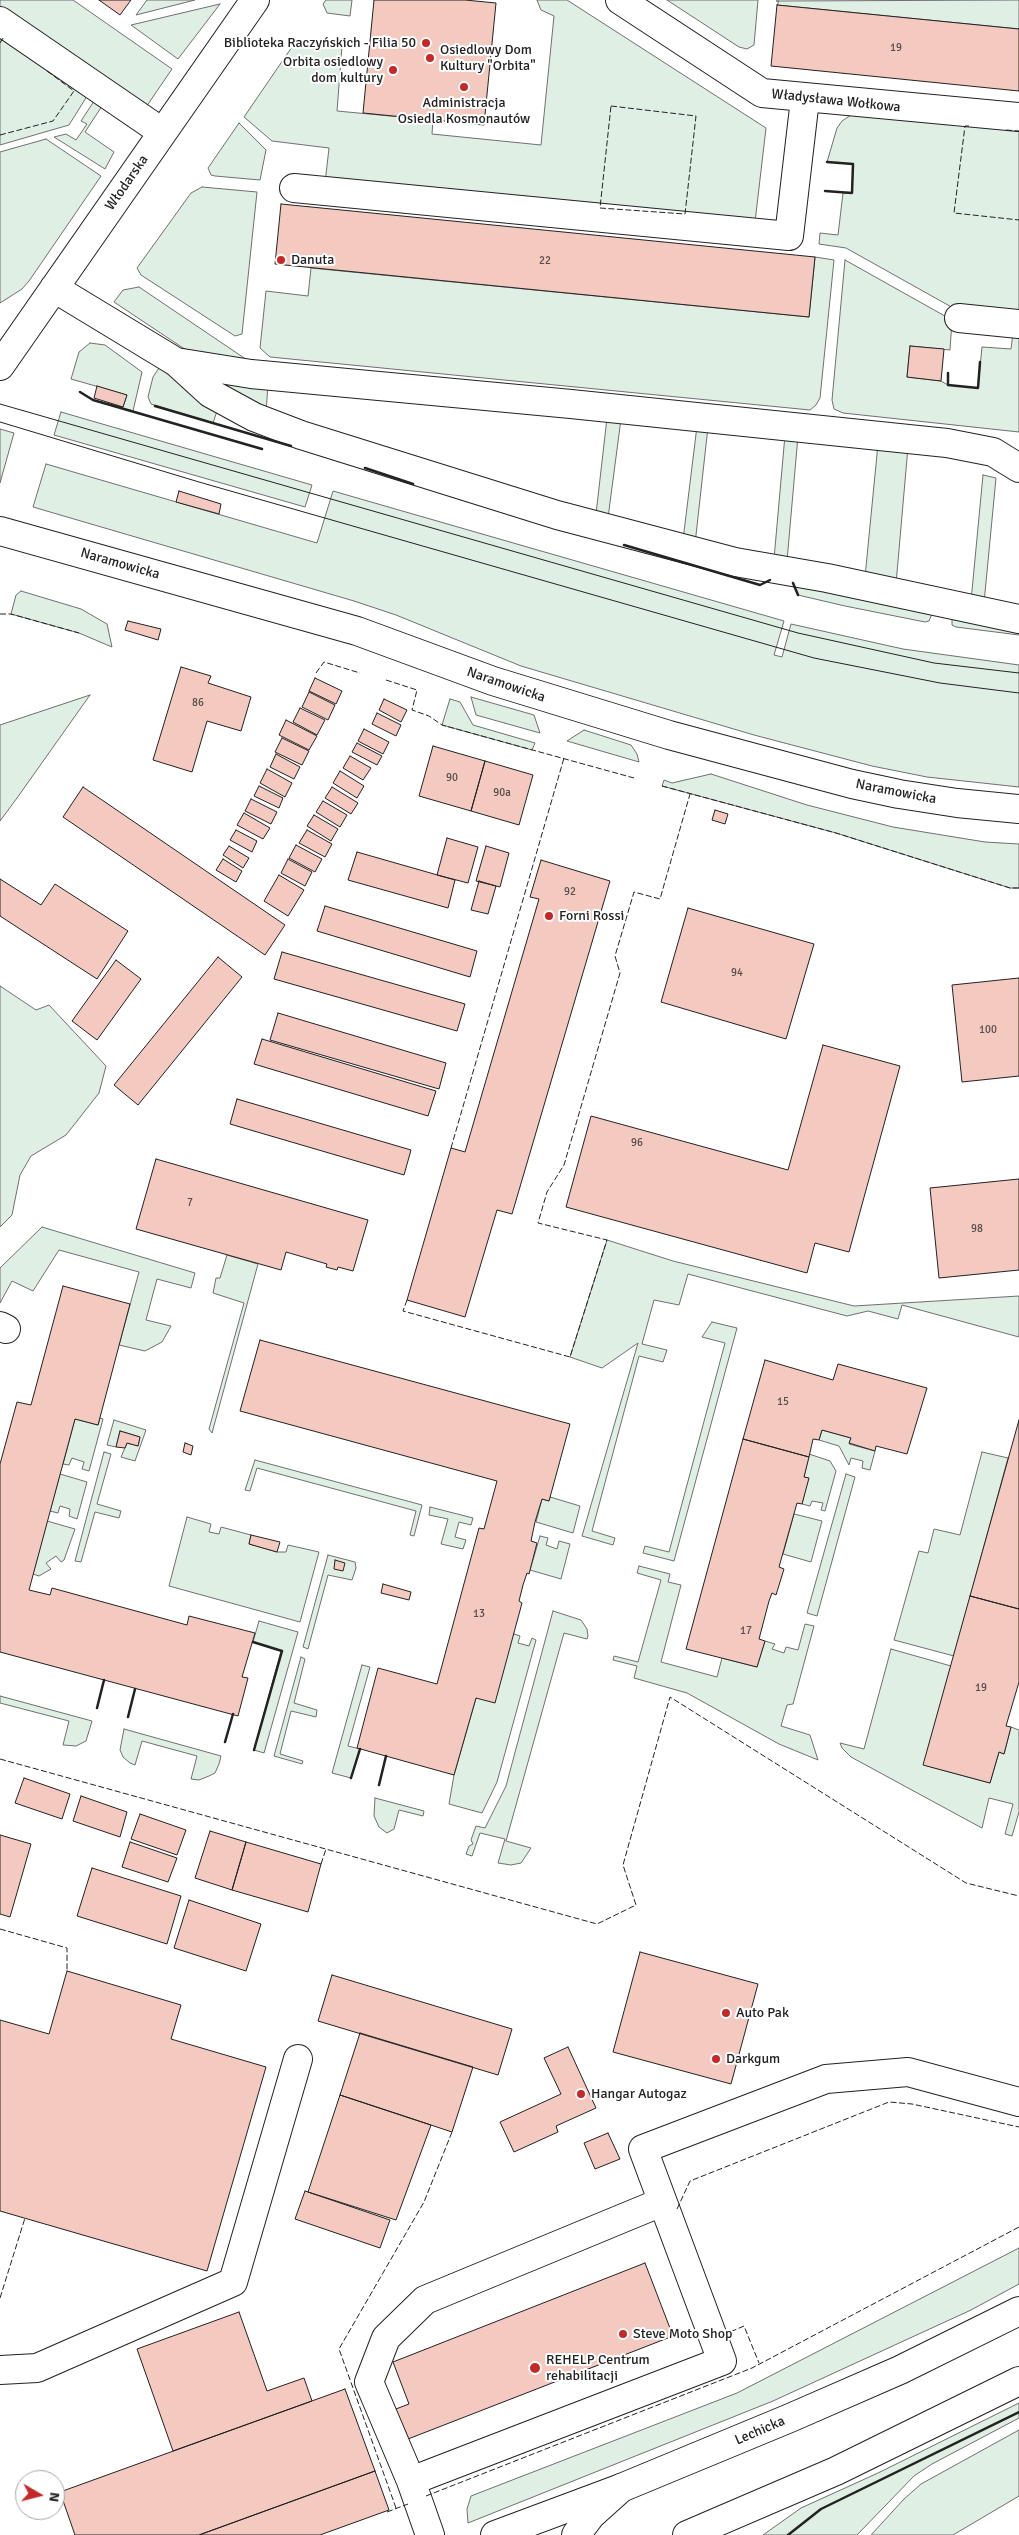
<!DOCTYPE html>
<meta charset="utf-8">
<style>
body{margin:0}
#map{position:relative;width:1019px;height:2535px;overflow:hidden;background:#fff;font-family:Signika,sans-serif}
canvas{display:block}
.north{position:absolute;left:15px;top:2470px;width:50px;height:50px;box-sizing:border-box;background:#fff;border:1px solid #a7a7a7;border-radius:50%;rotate:98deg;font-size:14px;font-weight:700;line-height:20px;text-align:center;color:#222}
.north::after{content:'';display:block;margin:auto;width:18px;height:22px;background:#c62828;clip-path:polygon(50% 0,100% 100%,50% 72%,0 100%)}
</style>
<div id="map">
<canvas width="1019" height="2535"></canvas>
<div class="north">N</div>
</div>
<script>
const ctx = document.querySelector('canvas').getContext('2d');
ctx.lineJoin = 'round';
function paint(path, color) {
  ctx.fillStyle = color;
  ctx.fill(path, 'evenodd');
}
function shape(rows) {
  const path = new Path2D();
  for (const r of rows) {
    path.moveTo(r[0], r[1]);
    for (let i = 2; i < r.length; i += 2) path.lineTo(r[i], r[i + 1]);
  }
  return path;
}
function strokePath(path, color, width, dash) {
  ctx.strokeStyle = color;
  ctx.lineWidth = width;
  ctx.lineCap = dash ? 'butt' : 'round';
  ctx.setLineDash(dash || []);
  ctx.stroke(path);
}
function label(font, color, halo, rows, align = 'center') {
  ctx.font = font + ' Signika,sans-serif';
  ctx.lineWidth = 4;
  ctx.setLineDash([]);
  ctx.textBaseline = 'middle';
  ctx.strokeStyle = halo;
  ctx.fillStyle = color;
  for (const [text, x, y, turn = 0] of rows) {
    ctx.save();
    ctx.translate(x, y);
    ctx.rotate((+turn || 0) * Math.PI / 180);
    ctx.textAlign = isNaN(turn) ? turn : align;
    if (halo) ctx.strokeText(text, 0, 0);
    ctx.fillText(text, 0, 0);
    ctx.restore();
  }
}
const green = shape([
 [0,0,73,0,172,69,144,110,0,11,0,0],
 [147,0,195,0,136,15,147,0],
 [326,0,352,0,350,16,327,13,323,4,326,0],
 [537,0,567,0,766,128,755,222,325,183,329,148,272,141,244,117,294,44,300,40,338,42,342,46,337,111,433,120,432,134,541,145,554,16,541,10,537,0],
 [667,0,758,0,754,45,747,49,739,47,667,0],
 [1019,0,1019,29,777,5,779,1,776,1,1019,0],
 [220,4,178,59,131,25,220,4],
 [0,33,89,93,69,125,0,145,0,33],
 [96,98,104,103,85,132,114,152,105,169,54,137,66,134,76,140,87,124,81,121,96,98],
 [854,113,1019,131,1019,315,955,309,846,248,819,244,820,233,838,235,843,193,852,193,853,164,827,162,837,128,842,121,854,113],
 [239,123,266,150,260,180,215,176,211,175,208,168,239,123],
 [46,139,101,176,29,281,22,289,0,303,0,152,46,139],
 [202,187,257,192,242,334,235,336,141,275,137,268,191,193,202,187],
 [815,257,834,260,820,398,816,405,810,410,270,357,260,348,266,291,308,296,311,268,809,317,815,257],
 [845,260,952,320,950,350,910,346,907,377,941,381,948,385,978,388,982,347,1011,349,1013,333,1019,334,1019,432,843,413,834,409,832,400,845,260],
 [139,287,256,366,200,355,183,348,114,302,123,290,139,287],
 [90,343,105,345,142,372,133,411,93,400,123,407,127,395,71,379,79,352,90,343],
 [159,368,218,408,213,423,151,404,148,397,153,377,159,368],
 [220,379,268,384,266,413,219,387,220,379],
 [61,412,312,485,305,507,54,435,61,412],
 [607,418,621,419,608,518,596,514,607,418],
 [697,426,708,427,695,544,683,540,697,426],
 [0,429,14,433,0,483,0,429],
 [785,435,798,436,787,561,774,559,785,435],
 [878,444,908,447,896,584,865,577,878,444],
 [46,464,317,543,333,491,784,621,774,655,782,657,791,624,903,649,1019,665,1019,787,927,777,872,766,754,735,521,666,396,615,354,601,33,507,46,464],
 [983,475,996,478,984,603,971,601,983,475],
 [793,583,1019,629,1019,635,956,627,952,625,952,617,932,614,929,621,925,622,845,606,798,595,793,583],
 [21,591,81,609,107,624,112,647,79,633,11,614,16,595,21,591],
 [90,695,17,798,0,821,0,725,90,695],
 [471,697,534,715,540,733,476,715,471,697],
 [450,699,460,702,473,725,535,743,532,750,442,725,450,699],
 [584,730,631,745,637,754,639,762,567,741,584,730],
 [711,774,807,805,893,827,985,842,1019,844,1019,888,1010,888,836,833,662,786,664,780,672,783,711,774],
 [0,986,36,1010,49,1005,106,1066,99,1093,66,1135,31,1156,20,1175,12,1215,0,1227,0,986],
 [42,1227,195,1273,191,1288,157,1279,146,1320,171,1326,162,1342,145,1351,119,1345,139,1272,59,1250,33,1291,12,1281,0,1303,0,1268,42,1227],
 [607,1240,673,1261,854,1306,1019,1296,1019,1337,902,1305,898,1319,868,1311,847,1316,688,1274,679,1305,654,1300,642,1344,667,1350,663,1362,639,1356,592,1531,615,1538,613,1545,582,1536,638,1343,602,1368,570,1357,607,1240],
 [227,1255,258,1264,212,1433,209,1429,244,1303,213,1293,216,1278,220,1278,227,1255],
 [712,1322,737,1328,674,1561,643,1553,645,1546,669,1552,725,1343,702,1337,712,1322],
 [100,1418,103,1419,89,1471,82,1469,84,1462,72,1458,69,1465,63,1464,75,1419,98,1425,100,1418],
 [114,1420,146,1430,135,1461,121,1457,127,1443,138,1446,140,1437,120,1431,116,1447,107,1445,114,1420],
 [822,1430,851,1438,849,1444,875,1451,870,1470,862,1468,863,1461,851,1458,849,1465,839,1446,819,1440,822,1430],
 [104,1452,111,1454,97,1504,121,1511,119,1518,95,1512,81,1562,75,1561,104,1452],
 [982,1452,1008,1458,954,1656,894,1640,919,1551,928,1553,934,1529,960,1535,982,1452],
 [809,1454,830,1461,836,1471,825,1511,821,1510,823,1503,812,1501,810,1506,802,1504,808,1478,804,1477,809,1454],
 [255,1460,422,1505,414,1536,410,1535,416,1511,257,1468,250,1491,245,1490,255,1460],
 [60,1474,87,1482,77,1519,69,1516,70,1509,60,1506,58,1513,50,1511,60,1474],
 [846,1474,855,1477,817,1616,807,1613,846,1474],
 [550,1497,580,1506,573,1533,536,1522,542,1499,549,1501,550,1497],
 [430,1507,473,1518,471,1525,459,1522,455,1537,466,1540,463,1549,441,1544,448,1519,429,1515,430,1507],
 [794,1514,822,1521,811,1562,783,1554,794,1514],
 [187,1517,211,1524,209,1532,219,1534,221,1527,251,1535,249,1544,277,1552,286,1552,288,1545,319,1552,300,1622,169,1586,187,1517],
 [47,1521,75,1529,64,1560,61,1562,56,1556,46,1563,51,1569,39,1576,33,1574,47,1521],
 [540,1536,548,1538,546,1545,557,1549,559,1541,570,1544,561,1579,530,1570,540,1536],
 [328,1555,355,1562,356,1568,352,1580,328,1575,308,1649,303,1647,328,1555],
 [639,1566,670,1574,668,1582,681,1585,661,1662,717,1677,722,1658,757,1667,765,1641,775,1644,772,1649,784,1653,786,1647,798,1650,805,1624,814,1626,793,1704,787,1705,781,1726,810,1735,818,1760,779,1744,687,1693,634,1678,637,1666,613,1660,614,1656,638,1662,661,1580,637,1573,639,1566],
 [553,1611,581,1620,587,1629,588,1636,587,1639,564,1633,506,1841,531,1848,521,1863,511,1865,498,1863,505,1839,480,1833,472,1856,466,1854,469,1846,473,1844,471,1840,476,1826,485,1828,506,1786,553,1611],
 [259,1621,298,1632,264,1753,254,1750,281,1651,253,1642,259,1621],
 [514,1634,520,1636,518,1643,529,1646,532,1638,536,1640,497,1782,482,1813,449,1804,454,1775,476,1698,514,1634],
 [891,1649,951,1666,924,1765,990,1783,999,1752,1004,1754,1011,1727,1019,1730,1019,1812,1012,1836,1005,1834,1013,1804,989,1798,982,1828,980,1827,851,1757,842,1748,840,1743,864,1749,891,1649],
 [301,1657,305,1659,294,1703,317,1710,316,1717,291,1711,280,1754,303,1761,302,1764,274,1756,301,1657],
 [362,1665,370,1667,348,1746,360,1749,351,1778,332,1773,362,1665],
 [0,1696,92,1721,86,1741,76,1746,63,1745,69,1721,0,1703,0,1696],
 [124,1729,221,1756,219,1764,215,1773,209,1776,199,1780,191,1779,197,1756,142,1741,135,1765,130,1763,123,1757,120,1750,124,1729],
 [375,1798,424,1811,423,1816,399,1810,394,1829,387,1833,379,1827,374,1816,375,1798],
 [1019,2248,1019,2284,971,2310,773,2401,468,2523,467,2509,471,2496,737,2393,1019,2248],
 [1019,2403,1019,2418,932,2464,914,2476,857,2535,763,2535,801,2508,878,2473,1019,2403],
 [1019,2430,1019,2496,953,2535,871,2535,904,2499,921,2484,1019,2430]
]);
paint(green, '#e0efe3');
strokePath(green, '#6f6f6f', 1);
const building = shape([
 [99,0,131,0,120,15,99,0],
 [374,0,465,0,496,3,484,125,363,113,374,0],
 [777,5,1019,29,1019,91,771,66,777,5],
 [281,204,815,257,809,317,275,264,281,204],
 [910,346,944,349,941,381,907,377,910,346],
 [97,386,127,395,123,407,94,398,97,386],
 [179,491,221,504,219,514,176,502,179,491],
 [128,621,161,629,158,640,125,630,128,621],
 [181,667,211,676,208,683,251,697,241,731,207,721,192,772,153,760,181,667],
 [315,678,342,691,336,704,309,691,315,678],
 [309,692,335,705,328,720,302,707,309,692],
 [384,699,407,710,401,722,379,710,384,699],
 [300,708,325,720,317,735,293,722,300,708],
 [377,713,401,725,396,736,372,724,377,713],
 [286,720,317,736,309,750,279,735,286,720],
 [364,729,389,742,383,754,358,741,364,729],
 [282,738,309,751,302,765,275,752,282,738],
 [357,743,382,756,377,765,352,752,357,743],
 [433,746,485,761,471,811,419,796,433,746],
 [276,754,300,767,294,779,270,767,276,754],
 [350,756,371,768,363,780,343,768,350,756],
 [485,761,533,775,519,825,471,811,485,761],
 [267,769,292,783,285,797,260,783,267,769],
 [340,771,364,786,357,798,333,783,340,771],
 [259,786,283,798,279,808,254,796,259,786],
 [83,787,285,925,265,955,63,817,83,787],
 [332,787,358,803,351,814,325,798,332,787],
 [251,799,277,812,271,824,245,811,251,799],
 [323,801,347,815,340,827,316,812,323,801],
 [715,810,728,814,725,824,712,820,715,810],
 [244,813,270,828,263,839,237,825,244,813],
 [314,815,338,829,331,841,307,826,314,815],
 [236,830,257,841,252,852,230,840,236,830],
 [307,830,332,844,325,857,299,843,307,830],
 [447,838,478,847,468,883,437,875,447,838],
 [296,845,322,859,315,872,289,858,296,845],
 [229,846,249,858,243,868,223,855,229,846],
 [486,846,509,853,500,887,476,881,486,846],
 [357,852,455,880,448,908,348,880,357,852],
 [223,859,242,871,236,882,216,870,223,859],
 [288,859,312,872,305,886,281,873,288,859],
 [541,860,610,881,512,1214,497,1210,465,1317,407,1300,451,1148,465,1152,539,899,530,897,541,860],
 [279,875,304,890,288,916,264,901,279,875],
 [0,879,41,905,55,884,128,931,97,979,0,916,0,879],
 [479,881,496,886,488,914,471,910,479,881],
 [325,906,477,951,470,977,317,931,325,906],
 [688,908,814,944,786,1039,661,1002,688,908],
 [282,952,465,1004,457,1031,274,979,282,952],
 [218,957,242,977,138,1105,114,1085,218,957],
 [116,960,141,979,97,1040,72,1021,116,960],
 [1019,978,1019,1076,962,1082,952,985,1019,978],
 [278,1013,446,1063,439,1089,270,1040,278,1013],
 [262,1039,436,1091,428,1116,254,1064,262,1039],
 [823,1045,900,1066,849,1252,815,1243,807,1273,566,1207,591,1116,788,1170,823,1045],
 [237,1099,411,1150,404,1175,230,1124,237,1099],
 [156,1159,368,1220,353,1271,338,1267,337,1270,326,1267,327,1264,286,1252,281,1270,136,1229,156,1159],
 [1019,1179,1019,1270,939,1278,930,1188,1019,1179],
 [63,1286,130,1304,98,1425,75,1419,29,1590,50,1595,52,1588,187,1625,189,1616,255,1633,242,1677,248,1678,238,1716,0,1652,0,1464,17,1402,31,1405,63,1286],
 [260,1340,570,1424,549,1501,542,1499,535,1522,531,1541,537,1543,529,1574,527,1573,523,1585,519,1601,522,1603,495,1703,476,1698,454,1775,357,1748,378,1668,437,1684,479,1528,484,1529,497,1481,240,1411,260,1340],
 [765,1360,833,1380,838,1364,927,1388,907,1454,876,1446,875,1451,849,1443,851,1438,822,1430,819,1440,813,1439,809,1457,743,1439,765,1360],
 [1019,1420,1019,1609,970,1596,1019,1420],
 [120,1431,140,1437,138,1446,127,1443,125,1448,116,1447,120,1431],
 [743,1439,809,1457,804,1477,809,1478,802,1504,797,1503,779,1567,784,1569,776,1595,772,1593,769,1601,759,1639,765,1641,757,1667,686,1649,743,1439],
 [185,1443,193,1446,191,1455,183,1452,185,1443],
 [251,1535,280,1542,277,1552,249,1544,251,1535],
 [335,1560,345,1563,343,1571,334,1569,335,1560],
 [383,1584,411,1592,409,1600,381,1593,383,1584],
 [970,1596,1019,1609,1019,1682,1006,1726,1011,1727,1004,1754,999,1752,990,1783,923,1765,970,1596],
 [24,1778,70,1794,62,1819,15,1803,24,1778],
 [81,1796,127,1812,120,1837,73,1821,81,1796],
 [140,1814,186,1830,177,1855,131,1839,140,1814],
 [210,1831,246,1842,232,1890,195,1878,210,1831],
 [0,1835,31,1844,10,1917,0,1914,0,1835],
 [130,1842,177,1858,168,1882,122,1867,130,1842],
 [246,1842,321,1864,308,1912,232,1890,246,1842],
 [92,1868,181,1896,167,1944,77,1916,92,1868],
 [189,1900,261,1924,246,1971,174,1948,189,1900],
 [640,1952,758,1984,731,2084,613,2052,640,1952],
 [67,1971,181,2005,171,2039,266,2067,207,2271,0,2211,0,2020,49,2034,67,1971],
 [332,1975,512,2029,498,2075,318,2021,332,1975],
 [360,2033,473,2067,452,2132,340,2095,360,2033],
 [568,2047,596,2108,556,2126,558,2132,514,2152,500,2122,561,2094,544,2058,568,2047],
 [340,2095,431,2125,396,2220,308,2192,340,2095],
 [608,2133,620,2159,595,2169,584,2143,608,2133],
 [305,2191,390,2220,380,2248,295,2219,305,2191],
 [645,2263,673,2336,408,2439,405,2430,396,2433,388,2412,409,2404,393,2362,645,2263],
 [239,2312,267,2391,304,2378,312,2401,173,2451,137,2349,239,2312],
 [345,2389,375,2471,199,2535,75,2535,60,2492,345,2389],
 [375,2471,389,2510,320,2535,199,2535,375,2471]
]);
paint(building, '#f3c9c0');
strokePath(building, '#222', 1);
const minor = shape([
 [620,0,762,93,1019,117],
 [0,21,162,132],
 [294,188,789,236,805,99],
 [54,288,176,362,210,393,254,417,301,435,557,515,735,562,827,578,1019,619],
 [959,318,1019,324],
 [176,362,251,374,571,404,947,443,993,452,1019,468],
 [0,366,255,0],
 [0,531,357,631,493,681,669,735,852,784,899,794,957,803,1019,809],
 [0,1326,6,1329],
 [0,2370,37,2368,233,2282,298,2059],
 [411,2481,722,2361,643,2149,826,2079,908,2072,1019,2102],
 [430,2535,411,2481,369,2382,386,2338,425,2300,662,2202],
 [576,2535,591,2515,621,2488]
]);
const major = shape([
 [495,2535,621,2488,790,2418,900,2370,1019,2311],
 [687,2535,836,2471,1019,2381]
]);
strokePath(minor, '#222', 30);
strokePath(major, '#222', 30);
strokePath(minor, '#fff', 28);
strokePath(major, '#fff', 28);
strokePath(shape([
 [0,404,798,633,934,663,1019,673],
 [0,422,199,482,814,658,940,683,1019,693]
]), '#222', 1);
strokePath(shape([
 [0,43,3,38,5,40],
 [611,106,696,116,685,214,600,208,611,106],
 [969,126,965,126,954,213,1019,220],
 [1006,130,1019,131],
 [0,135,53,121,74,91,47,71],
 [0,614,11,614,79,633],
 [316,673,324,662,360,673],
 [386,680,417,690,412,710,429,716,442,725,634,778],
 [662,786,836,833,1010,888,1019,888],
 [451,1148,564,758],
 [407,1300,403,1311,570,1357,607,1240,538,1223,547,1192,564,1165,620,973,615,956,634,892,660,899,690,794],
 [0,1759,597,1924,636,1905,623,1865,670,1697,966,1883,1019,1896],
 [321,1864,326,1849],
 [0,1929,67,1948,67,1971],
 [677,2209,690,2181,889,2102,912,2104,1019,2127],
 [0,2298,25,2218],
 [723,2335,744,2326,759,2363],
 [426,2496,752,2368,1019,2227],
 [396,2508,339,2349,424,2202,452,2132],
 [387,2512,408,2504]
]), '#222', 1, [6, 2.5]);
strokePath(shape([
 [825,191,852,193,853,164,827,162],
 [948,373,948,385,978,388,980,362],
 [80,392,93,400,262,449],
 [155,406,291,446],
 [365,468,413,484],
 [624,545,760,585,770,580],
 [793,583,798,595],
 [253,1642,282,1651,254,1750],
 [97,1708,104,1680],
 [128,1717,135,1689],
 [225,1742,233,1714],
 [351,1778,360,1749],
 [379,1785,386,1756],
 [788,2535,821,2509,1019,2412]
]), '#222', 2.5);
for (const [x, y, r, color] of [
 [426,43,5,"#c62828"],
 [430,58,5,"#c62828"],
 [393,70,5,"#c62828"],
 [464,87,5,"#c62828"],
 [281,260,5,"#c62828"],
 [549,916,5,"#c62828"],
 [726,2013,5,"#c62828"],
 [716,2059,5,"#c62828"],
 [581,2094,5,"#c62828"],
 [623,2334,5,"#c62828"],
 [535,2368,6,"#c62828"]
]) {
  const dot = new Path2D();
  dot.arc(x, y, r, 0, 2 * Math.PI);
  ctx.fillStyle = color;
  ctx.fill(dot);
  strokePath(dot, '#fff', 2);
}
label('11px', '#564c4a', null, [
 ["19",896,48],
 ["22",545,261],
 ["86",198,703],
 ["90",452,778],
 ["90a",502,793],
 ["92",570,892],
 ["94",737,973],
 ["100",988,1030],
 ["96",637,1143],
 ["7",190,1203],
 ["98",977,1229],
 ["15",783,1402],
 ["13",479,1614],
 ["17",746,1631],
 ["19",981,1688]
]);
label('14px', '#222', '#fff', [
 ["Biblioteka Raczyńskich - Filia 50",416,43,"right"],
 ["Osiedlowy Dom",440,50],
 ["Kultury \"Orbita\"",440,66],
 ["Orbita osiedlowy",383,62,"right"],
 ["dom kultury",383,78,"right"],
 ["Administracja",464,103,"center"],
 ["Osiedla Kosmonautów",464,119,"center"],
 ["Danuta",291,260],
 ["Forni Rossi",559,916],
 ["Auto Pak",736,2013],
 ["Darkgum",726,2059],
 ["Hangar Autogaz",591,2094],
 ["Steve Moto Shop",633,2334],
 ["REHELP Centrum",546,2360],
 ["rehabilitacji",546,2376]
], 'left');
label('14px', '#222', '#fff', [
 ["Władysława Wołkowa",836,101,6],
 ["Włodarska",127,183,-55],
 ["Naramowicka",120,564,16],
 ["Naramowicka",506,685,19],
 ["Naramowicka",896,792,11],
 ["Lechicka",760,2431,-23]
]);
</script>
